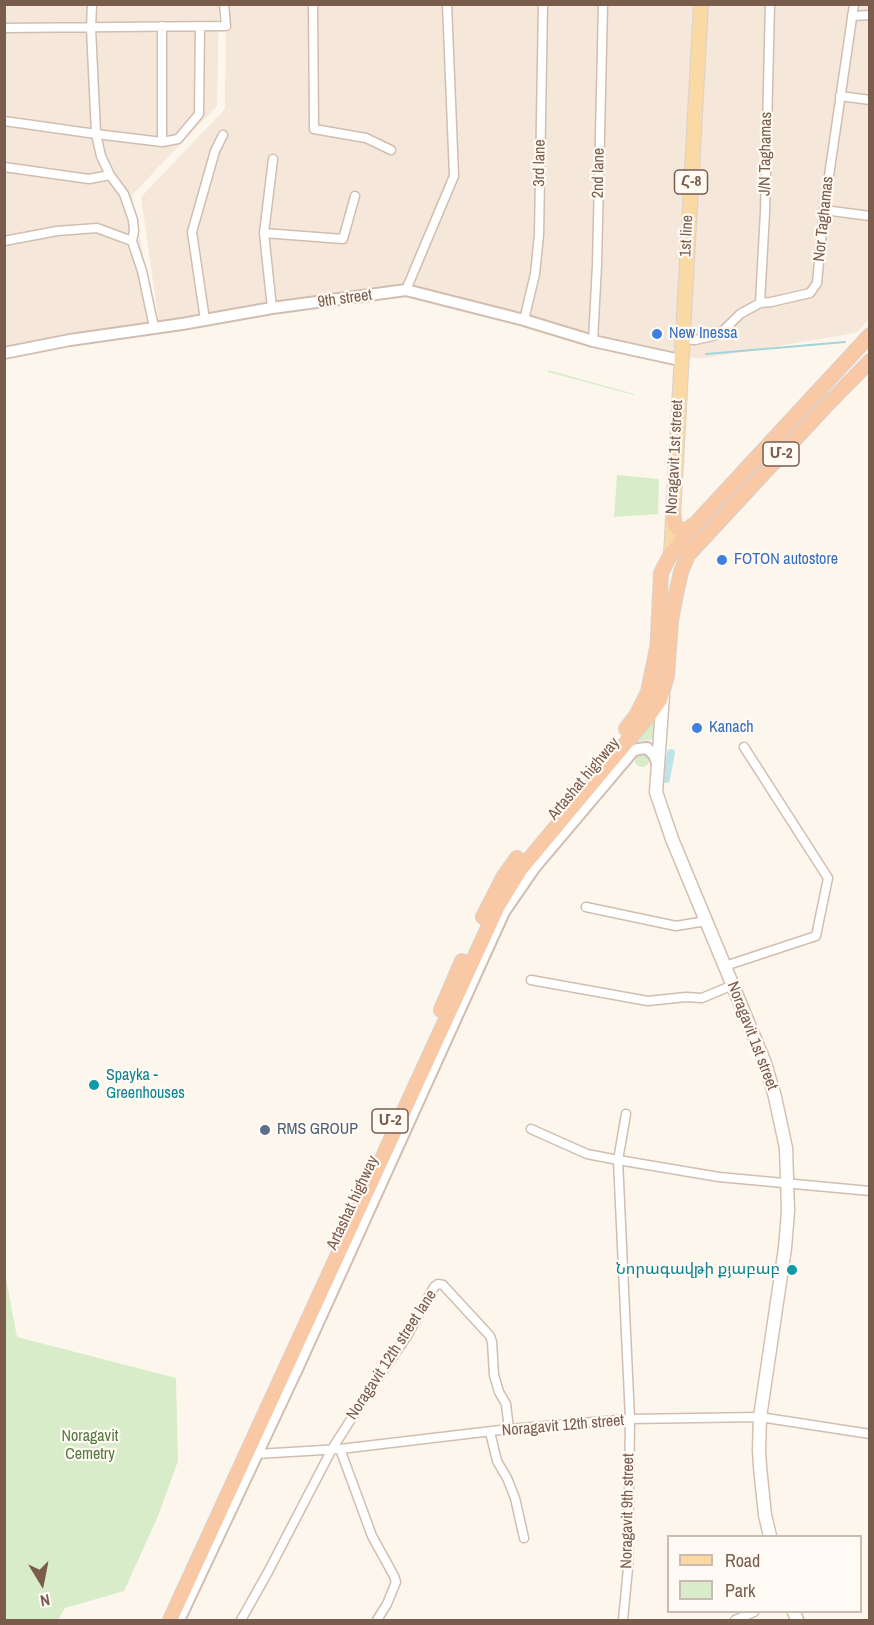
<!DOCTYPE html>
<meta charset="utf-8">
<style>
body{margin:0}
#map{position:relative;width:874px;height:1625px;overflow:hidden;background:#fdf6ec;font-family:"Archivo Narrow",sans-serif}
canvas{display:block}
.frame{position:absolute;inset:0;border:6px solid #7a5c4d;pointer-events:none}
.legend{position:absolute;left:667px;top:1535px;width:195px;height:78px;box-sizing:border-box;background:#fffaf3;border:2px solid #cabbb1;margin:0;padding:8px 10px;list-style:none;font-size:18px;color:#7a5c4d}
.legend li{display:flex;align-items:center;gap:12px;height:30px}
.legend b{width:30px;border:2px solid #cabbb1}
.north{position:absolute;left:12px;top:1553px;width:60px;height:60px;-webkit-text-stroke:4px #fffaf3;paint-order:stroke;rotate:170deg;font-size:16px;font-weight:700;line-height:24px;text-align:center;color:#7a5c4d}
.north::after{content:'';display:block;margin:auto;width:21px;height:27px;background:#7a5c4d;clip-path:polygon(50% 0,100% 100%,50% 72%,0 100%)}
</style>
<div id="map">
<canvas width="874" height="1625"></canvas>
<div class="frame"></div>
<ul class="legend">
<li><b style="height:8px;background:#fbd9a5"></b>Road</li>
<li><b style="height:16px;background:#d8ecc9"></b>Park</li>
</ul>
<div class="north">N</div>
</div>
<script>
const ctx = document.querySelector('canvas').getContext('2d');
ctx.lineJoin = 'round';
function paint(path, color) {
  ctx.fillStyle = color;
  ctx.fill(path, 'evenodd');
}
function shape(rows) {
  const path = new Path2D();
  for (const r of rows) {
    if (r.length === 3) {
      path.moveTo(r[0] + r[2], r[1]);
      path.arc(r[0], r[1], r[2], 0, 2 * Math.PI);
      continue;
    }
    path.moveTo(r[0], r[1]);
    for (let i = 2; i < r.length; i += 2) path.lineTo(r[i], r[i + 1]);
  }
  return path;
}
function strokePath(path, color, width, dash) {
  ctx.strokeStyle = color;
  ctx.lineWidth = width;
  ctx.lineCap = dash ? 'butt' : 'round';
  ctx.setLineDash(dash || []);
  ctx.stroke(path);
}
function label(font, color, halo, rows, align = 'center') {
  ctx.font = font + ' "Archivo Narrow","Noto Sans Armenian",sans-serif';
  ctx.lineWidth = 4.5;
  ctx.setLineDash([]);
  ctx.textBaseline = 'middle';
  ctx.strokeStyle = halo;
  ctx.fillStyle = color;
  for (const [text, x, y, turn = 0] of rows) {
    ctx.save();
    ctx.translate(x, y);
    ctx.rotate((+turn || 0) * Math.PI / 180);
    ctx.textAlign = isNaN(turn) ? turn : align;
    if (halo) ctx.strokeText(text, 0, 0);
    ctx.fillText(text, 0, 0);
    ctx.restore();
  }
}
paint(shape([
 [5,5,219,5,217,106,132,195,155,321,5,349],
 [226,5,869,5,870,318,856,333,705,358,667,357,401,288,159,324,141,197,225,109]
]), '#f5e8da');
paint(shape([
 [548,370,634,394,634,395,548,372],
 [617,475,659,479,658,514,614,517],
 [654,717,653,738,650,740,638,741,629,747],
 [642,760,7],
 [4,1268,17,1337,176,1378,178,1461,158,1516,124,1591,65,1608,58,1620,5,1620]
]), '#d8ecc9');
strokePath(shape([
 [706,354,845,342]
]), '#a5d3da', 2);
strokePath(shape([
 [666,779,671,753]
]), '#bfe3e8', 8);
const minor = shape([
 [92,4,91,28,96,134,101,156,110,175,124,194,133,220,134,231,132,241],
 [313,4,314,129,366,138,391,150],
 [852,16,870,15],
 [4,28,226,26,224,4],
 [840,96,870,100],
 [4,121,96,134,162,142,178,139,199,114,200,26],
 [162,142,162,26],
 [4,167,89,179,110,175],
 [824,210,870,216],
 [264,233,273,159],
 [4,241,57,231,97,228,132,241,142,271,154,327],
 [406,290,454,176,447,4],
 [760,303,765,212,770,4],
 [272,308,264,233,343,239,355,196],
 [205,320,192,232,215,151,223,135],
 [524,320,535,274,539,235,543,4],
 [681,339,695,340,713,336,724,330,740,314,760,303,771,302,810,293,817,283,824,210,854,4],
 [593,341,597,265,603,4],
 [586,907,676,926,706,921],
 [725,966,816,936,828,878,744,747],
 [531,980,648,1001,686,997,702,998,733,985],
 [531,1129,587,1154,618,1160,719,1177,870,1191],
 [490,1432,497,1461,507,1478,515,1498,524,1538],
 [340,1449,372,1536,394,1576,396,1582,387,1604,377,1620],
 [257,1454,340,1449,509,1429,630,1419,760,1417,870,1434],
 [241,1620,268,1572,332,1449,369,1391,407,1336,434,1287,438,1284,443,1285,490,1336,492,1342,494,1375,499,1392,506,1404,509,1429],
 [623,1620,628,1568,630,1419,618,1160,626,1114],
 [735,1620,754,1612]
]);
const tertiary = shape([
 [4,353,70,340,182,324,272,308,406,290,524,320,593,341,680,360],
 [179,1620,298,1367,504,912,535,867,633,751,638,749,647,748,654,755,658,765]
]);
const secondary = shape([
 [663,695,656,792,672,839,765,1063,775,1097,786,1148,788,1211,785,1248,760,1417,759,1450,760,1467,765,1515,770,1536],
 [794,1612,797,1620]
]);
const primary = shape([
 [671,554,701,4]
]);
const trunk = shape([
 [673,512,675,525,678,528,684,530,689,529,693,525],
 [657,656,661,573,671,554,697,522,870,335],
 [626,729,636,716,648,692,657,648],
 [483,917,504,876,517,858],
 [441,1010,462,961],
 [170,1620,498,906,520,870,650,714,660,700,667,676,671,621,676,594,681,572,688,555,824,408,870,361]
]);
strokePath(minor, '#d1beb0', 11);
strokePath(tertiary, '#d1beb0', 14);
strokePath(secondary, '#d6c0b0', 15);
strokePath(primary, '#dad1cd', 16);
strokePath(trunk, '#dad1cd', 16);
strokePath(minor, '#fff', 8);
strokePath(tertiary, '#fff', 10);
strokePath(secondary, '#fff', 12);
strokePath(primary, '#fbd9a5', 14);
strokePath(trunk, '#f9c8a4', 14);
for (const [x, y, r, color] of [
 [657,334,6,"#3f7fe0"],
 [722,560,6,"#3f7fe0"],
 [697,728,6,"#3f7fe0"],
 [94,1085,6,"#0f9aa8"],
 [265,1130,6,"#5c6f8a"],
 [792,1270,6,"#0f9aa8"]
]) {
  const dot = new Path2D();
  dot.arc(x, y, r, 0, 2 * Math.PI);
  ctx.fillStyle = color;
  ctx.fill(dot);
  strokePath(dot, '#fffaf3', 2);
}
for (const [x, y, w] of [
 [691,182,33],
 [781,454,36],
 [390,1121,36]
]) {
  const box = new Path2D();
  box.roundRect(x - w / 2, y - 12, w, 24, 4.5);
  ctx.fillStyle = '#fffaf3';
  ctx.fill(box);
  strokePath(box, '#7a5c4d', 1.5);
}
label('bold 15px', '#7a5c4d', null, [
 ["Հ-8",691,182],
 ["Մ-2",781,454],
 ["Մ-2",390,1121]
]);
label('16px', '#7a5c4d', '#fffaf3', [
 ["J/N Taghamas",766,154,-89],
 ["3rd lane",540,163,-89],
 ["2nd lane",599,173,-89],
 ["Nor Taghamas",824,219,-84],
 ["1st line",687,236,-87],
 ["9th street",345,299,-8],
 ["Noragavit 1st street",675,457,-87],
 ["Artashat highway",584,779,-50],
 ["Noragavit 1st street",752,1036,69],
 ["Artashat highway",353,1203,-65],
 ["Noragavit 12th street lane",392,1355,-57],
 ["Noragavit 12th street",563,1426,-5],
 ["Noragavit 9th street",628,1511,-89]
]);
label('16px', '#366cbe', '#fffaf3', [
 ["New Inessa",669,334],
 ["FOTON autostore",734,560],
 ["Kanach",709,728]
], 'left');
label('16px', '#0d838f', '#fffaf3', [
 ["Spayka -",106,1076],
 ["Greenhouses",106,1094],
 ["Նորագավթի քյաբաբ",780,1270,"right"]
], 'left');
label('16px', '#4e5e75', '#fffaf3', [
 ["RMS GROUP",277,1130]
], 'left');
label('16px', '#537a41', '#fffaf3', [
 ["Noragavit",90,1437],
 ["Cemetry",90,1455]
]);
</script>
